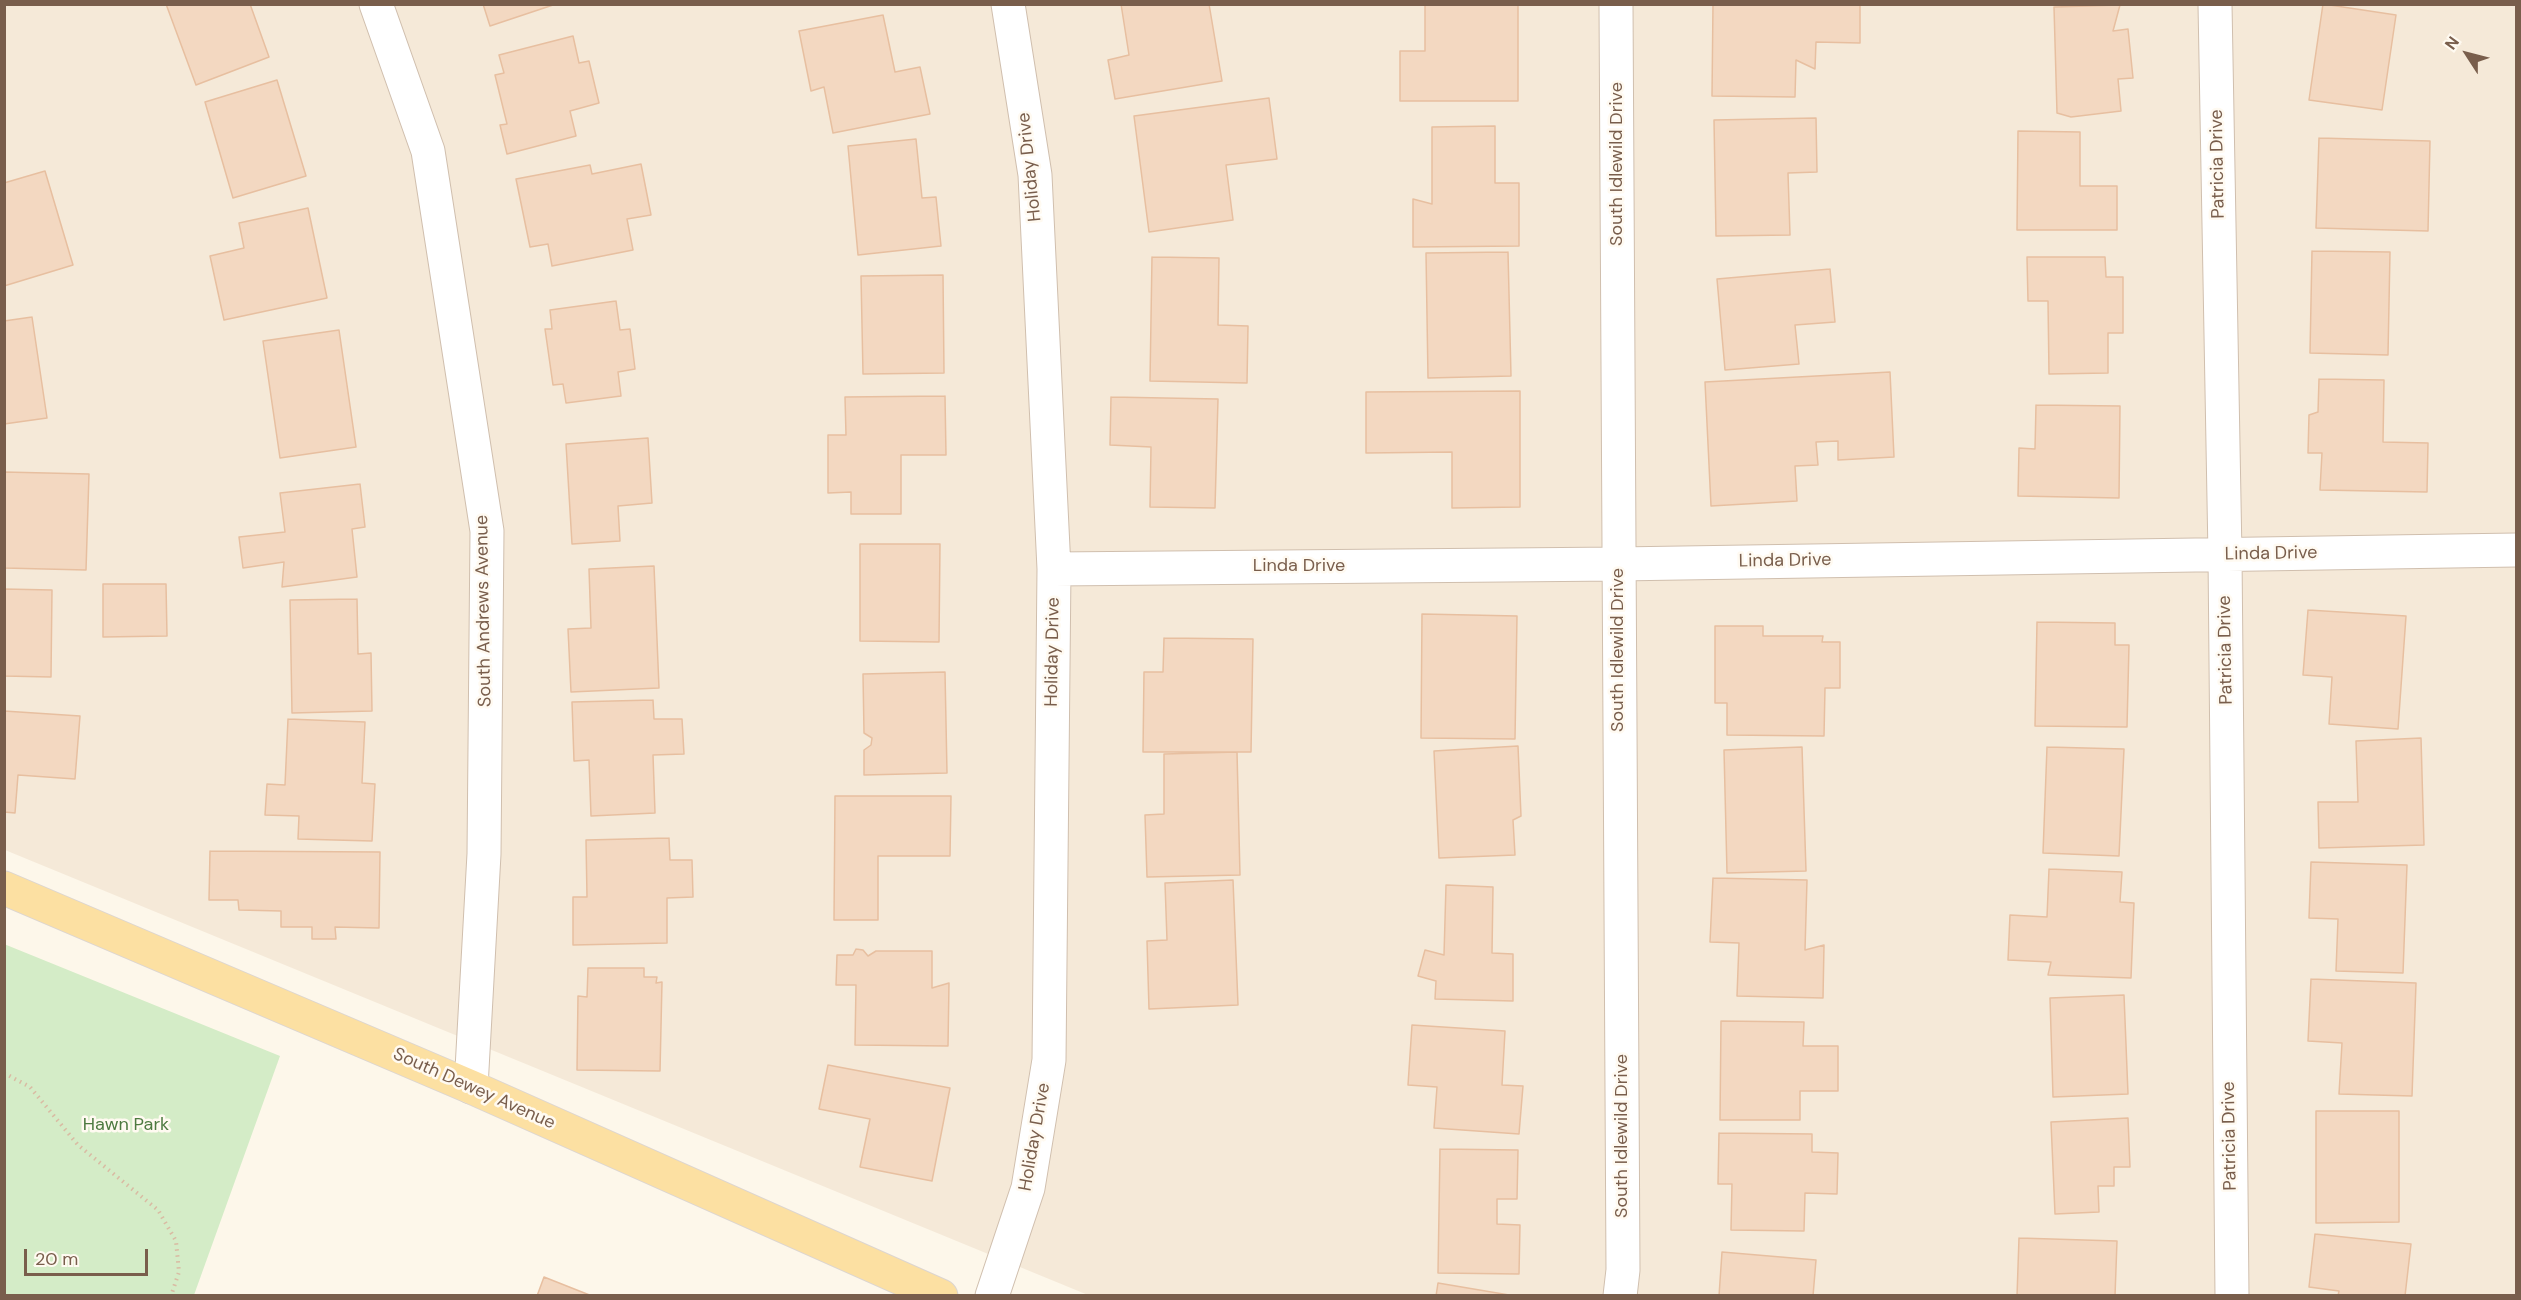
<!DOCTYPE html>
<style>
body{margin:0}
#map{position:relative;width:2521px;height:1300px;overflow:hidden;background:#fdf7ea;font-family:"DM Sans",sans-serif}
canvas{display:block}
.frame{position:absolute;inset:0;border:6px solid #795e4c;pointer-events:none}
.north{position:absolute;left:2437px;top:24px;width:60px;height:60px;-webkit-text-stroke:4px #fffaf1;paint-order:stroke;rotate:306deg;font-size:16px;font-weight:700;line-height:24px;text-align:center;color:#795e4c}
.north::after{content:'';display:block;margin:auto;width:21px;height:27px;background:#795e4c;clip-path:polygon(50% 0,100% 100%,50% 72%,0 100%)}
.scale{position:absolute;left:24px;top:1249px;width:124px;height:27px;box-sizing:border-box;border:3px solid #795e4c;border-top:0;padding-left:8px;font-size:18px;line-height:21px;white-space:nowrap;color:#795e4c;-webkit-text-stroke:4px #fffaf1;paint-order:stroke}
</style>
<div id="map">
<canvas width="2521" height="1300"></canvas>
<div class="frame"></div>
<div class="north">N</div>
<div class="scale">20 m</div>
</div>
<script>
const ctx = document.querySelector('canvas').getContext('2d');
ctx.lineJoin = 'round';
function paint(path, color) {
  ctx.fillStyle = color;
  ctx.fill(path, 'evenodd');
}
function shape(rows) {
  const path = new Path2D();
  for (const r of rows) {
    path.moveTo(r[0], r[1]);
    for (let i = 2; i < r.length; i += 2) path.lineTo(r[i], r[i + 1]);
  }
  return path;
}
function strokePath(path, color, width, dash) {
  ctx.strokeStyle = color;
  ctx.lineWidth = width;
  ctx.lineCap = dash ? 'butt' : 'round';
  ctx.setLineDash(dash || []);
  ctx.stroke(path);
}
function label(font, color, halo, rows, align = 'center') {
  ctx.font = font + ' "DM Sans",sans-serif';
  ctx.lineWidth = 5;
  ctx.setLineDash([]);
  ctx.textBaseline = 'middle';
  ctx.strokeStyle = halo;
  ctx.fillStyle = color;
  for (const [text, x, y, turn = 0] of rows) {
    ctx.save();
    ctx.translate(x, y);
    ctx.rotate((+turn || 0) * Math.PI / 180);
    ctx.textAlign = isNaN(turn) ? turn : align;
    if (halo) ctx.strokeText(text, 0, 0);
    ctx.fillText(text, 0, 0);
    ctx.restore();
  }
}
paint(shape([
 [4,5,2516,5,2516,1295,1088,1295,5,850]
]), '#f5e9d8');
paint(shape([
 [4,944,280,1056,194,1295,5,1295]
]), '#d4ecc7');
const building = shape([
 [166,4,250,4,269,57,196,85,166,4],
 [483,4,553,4,553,5,490,26,483,4],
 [1121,4,1209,4,1222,81,1115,99,1108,60,1129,55,1121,4],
 [1425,4,1518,4,1518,101,1400,101,1400,51,1425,51,1425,4],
 [1713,4,1860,4,1860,43,1816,42,1815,69,1796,60,1795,97,1712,96,1713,4],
 [2323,4,2396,15,2382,110,2309,100,2323,4],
 [2120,5,2113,31,2128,29,2133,78,2118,79,2121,111,2071,117,2057,113,2054,7,2120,5],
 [883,15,895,72,920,67,930,114,833,133,824,87,811,91,799,31,883,15],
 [573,36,579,63,589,61,599,103,570,111,576,136,507,154,500,125,507,124,495,75,504,73,499,55,573,36],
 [277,80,306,176,233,198,205,102,277,80],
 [1269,98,1277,159,1226,165,1233,220,1149,232,1134,116,1269,98],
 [1816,118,1817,172,1788,173,1790,235,1716,236,1714,120,1816,118],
 [1495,126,1495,183,1519,183,1519,246,1413,247,1413,199,1432,204,1432,127,1495,126],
 [2018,131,2080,132,2080,186,2117,186,2117,230,2017,230,2018,131],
 [2319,138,2430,141,2428,231,2316,228,2319,138],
 [916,139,922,198,936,197,941,246,858,255,848,146,916,139],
 [641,164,651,215,627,219,633,250,552,266,548,244,530,247,516,179,590,165,592,174,641,164],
 [45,171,73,265,4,286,4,183,45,171],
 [308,208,327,298,224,320,210,256,244,248,239,223,308,208],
 [2312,251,2390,252,2388,355,2310,353,2312,251],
 [1508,252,1511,376,1428,378,1426,253,1508,252],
 [1152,257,1219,258,1218,325,1248,326,1247,383,1150,381,1152,257],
 [2027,257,2105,257,2106,277,2123,277,2123,333,2108,333,2108,373,2049,374,2048,301,2028,301,2027,257],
 [1830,269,1835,322,1795,325,1799,364,1725,370,1717,279,1830,269],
 [943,275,944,373,863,374,861,276,943,275],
 [616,301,620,330,630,329,635,369,618,372,621,396,566,403,563,384,553,385,545,329,552,329,550,310,616,301],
 [32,317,47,418,4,424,4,321,32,317],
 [339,330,356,447,280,458,263,341,339,330],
 [1890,372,1894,457,1838,460,1838,441,1816,442,1818,465,1795,466,1797,501,1711,506,1705,382,1890,372],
 [2319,379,2384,380,2383,442,2428,443,2427,492,2320,490,2322,453,2308,453,2309,415,2318,412,2319,379],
 [1520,391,1520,507,1452,508,1452,452,1366,453,1366,392,1520,391],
 [945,396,946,455,901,455,901,514,851,514,851,492,828,493,828,435,846,435,845,397,945,396],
 [1111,397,1218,399,1215,508,1150,507,1151,447,1110,445,1111,397],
 [2036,405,2120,406,2119,498,2018,496,2019,448,2035,449,2036,405],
 [648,438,652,503,618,506,620,541,572,544,566,444,648,438],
 [4,472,89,474,86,570,4,568,4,472],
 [360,484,365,527,352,529,357,577,282,587,284,562,243,568,239,537,285,532,280,493,360,484],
 [860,544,940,544,939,642,860,641,860,544],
 [654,566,659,688,571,692,568,629,591,628,589,569,654,566],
 [103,584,166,584,167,636,103,637,103,584],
 [4,589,52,590,51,677,4,676,4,589],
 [357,599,358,654,371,653,372,711,292,713,290,600,357,599],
 [2308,610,2406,616,2398,729,2329,724,2332,677,2303,675,2308,610],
 [1422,614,1517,616,1515,739,1421,738,1422,614],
 [2037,622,2115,623,2115,645,2129,645,2127,727,2035,726,2037,622],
 [1715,626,1763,626,1763,636,1823,636,1822,642,1840,642,1840,688,1825,688,1824,736,1727,735,1727,703,1715,703,1715,626],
 [1164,638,1253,639,1251,752,1143,752,1144,672,1163,672,1164,638],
 [945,672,947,773,864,775,864,750,871,745,872,738,864,733,863,674,945,672],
 [653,700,654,719,682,719,684,754,653,755,655,813,591,816,589,760,574,761,572,702,653,700],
 [4,711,80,716,75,779,18,775,15,813,4,812,4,711],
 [288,719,365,722,362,783,375,784,372,841,298,839,299,816,265,815,267,784,285,785,288,719],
 [2421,738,2424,845,2319,848,2318,802,2358,802,2356,741,2421,738],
 [1518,746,1521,816,1513,820,1515,855,1439,858,1434,751,1518,746],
 [1802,747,1806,871,1727,873,1724,750,1802,747],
 [2047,747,2124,749,2119,856,2043,853,2047,747],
 [1237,752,1240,875,1147,877,1145,815,1164,814,1164,754,1237,752],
 [835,796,951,796,950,856,878,856,878,920,834,920,835,796],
 [669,838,670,860,692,860,693,897,667,898,667,943,573,945,573,897,587,897,586,840,669,838],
 [210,851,380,852,379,928,335,927,336,939,312,939,312,927,281,927,281,911,239,910,238,900,209,900,210,851],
 [2311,862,2407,865,2403,973,2336,971,2338,919,2309,918,2311,862],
 [2049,869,2122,872,2120,902,2134,903,2131,978,2048,975,2051,962,2008,960,2010,915,2047,917,2049,869],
 [1713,878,1807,880,1805,950,1824,945,1823,998,1737,996,1739,943,1710,942,1713,878],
 [1233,880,1238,1005,1149,1009,1147,941,1167,940,1165,883,1233,880],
 [1446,885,1493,887,1492,953,1513,954,1513,1001,1435,999,1436,981,1418,976,1425,950,1444,955,1446,885],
 [856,949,863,950,868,956,876,951,932,951,932,988,949,983,948,1046,855,1045,856,985,836,985,837,955,853,955,856,949],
 [588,968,644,968,644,977,657,977,656,983,662,982,660,1071,577,1070,578,996,587,997,588,968],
 [2311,979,2416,983,2412,1096,2339,1094,2342,1043,2308,1041,2311,979],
 [2124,995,2128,1094,2053,1097,2050,998,2124,995],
 [1721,1021,1804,1022,1803,1046,1838,1046,1838,1091,1800,1091,1800,1120,1720,1120,1721,1021],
 [1412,1025,1505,1031,1502,1085,1523,1086,1519,1134,1434,1128,1437,1087,1408,1085,1412,1025],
 [828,1065,950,1088,932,1181,860,1167,870,1119,819,1109,828,1065],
 [2316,1111,2399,1111,2399,1222,2316,1223,2316,1111],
 [2128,1118,2130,1167,2114,1167,2114,1186,2098,1186,2099,1212,2055,1214,2051,1122,2128,1118],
 [1719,1133,1812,1134,1812,1152,1838,1153,1837,1194,1805,1193,1804,1231,1731,1230,1732,1184,1718,1184,1719,1133],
 [1440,1149,1518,1150,1517,1199,1497,1199,1497,1224,1520,1225,1519,1274,1438,1273,1440,1149],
 [2315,1234,2411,1244,2405,1296,2338,1296,2339,1291,2309,1287,2315,1234],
 [2019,1238,2117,1241,2115,1296,2017,1296,2019,1238],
 [1722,1252,1816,1260,1813,1296,1719,1296,1722,1252],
 [544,1277,592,1296,537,1296,544,1277],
 [1438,1283,1515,1296,1436,1296,1438,1283]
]);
paint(building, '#f3d8c1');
strokePath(building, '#e7bfa0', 1.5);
const minor = shape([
 [376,4,428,151,487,531,484,854,471,1087],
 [1616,4,1623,1270,1620,1296],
 [2215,4,2225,555,2232,1296],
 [1054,569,1618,564,2516,550],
 [992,1296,1028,1188,1049,1060,1054,569,1035,175,1008,4]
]);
const major = shape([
 [4,888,471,1087,941,1296]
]);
strokePath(minor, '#d0bfae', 35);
strokePath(major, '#dcd5d0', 35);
strokePath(shape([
 [4,1073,30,1087,78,1145,158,1210,176,1241,179,1272,171,1296]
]), '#d9bba3', 4, [1.5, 4.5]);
strokePath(minor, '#fff', 33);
strokePath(major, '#fce0a2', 33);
label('18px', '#795e4c', '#fffaf1', [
 ["South Idlewild Drive",1617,164,-90],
 ["Patricia Drive",2218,164,-91],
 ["Holiday Drive",1030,167,-96],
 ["Linda Drive",2271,554,-1],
 ["Linda Drive",1785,561,-1],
 ["Linda Drive",1299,566],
 ["South Andrews Avenue",484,611,-91],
 ["South Idlewild Drive",1618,650,-90],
 ["Patricia Drive",2226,650,-91],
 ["Holiday Drive",1053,652,-89],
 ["South Dewey Avenue",474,1089,24],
 ["South Idlewild Drive",1622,1136,-90],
 ["Patricia Drive",2230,1136,-91],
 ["Holiday Drive",1035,1137,-80]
]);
label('18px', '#4d7a40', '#fffaf1', [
 ["Hawn Park",126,1125]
]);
</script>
